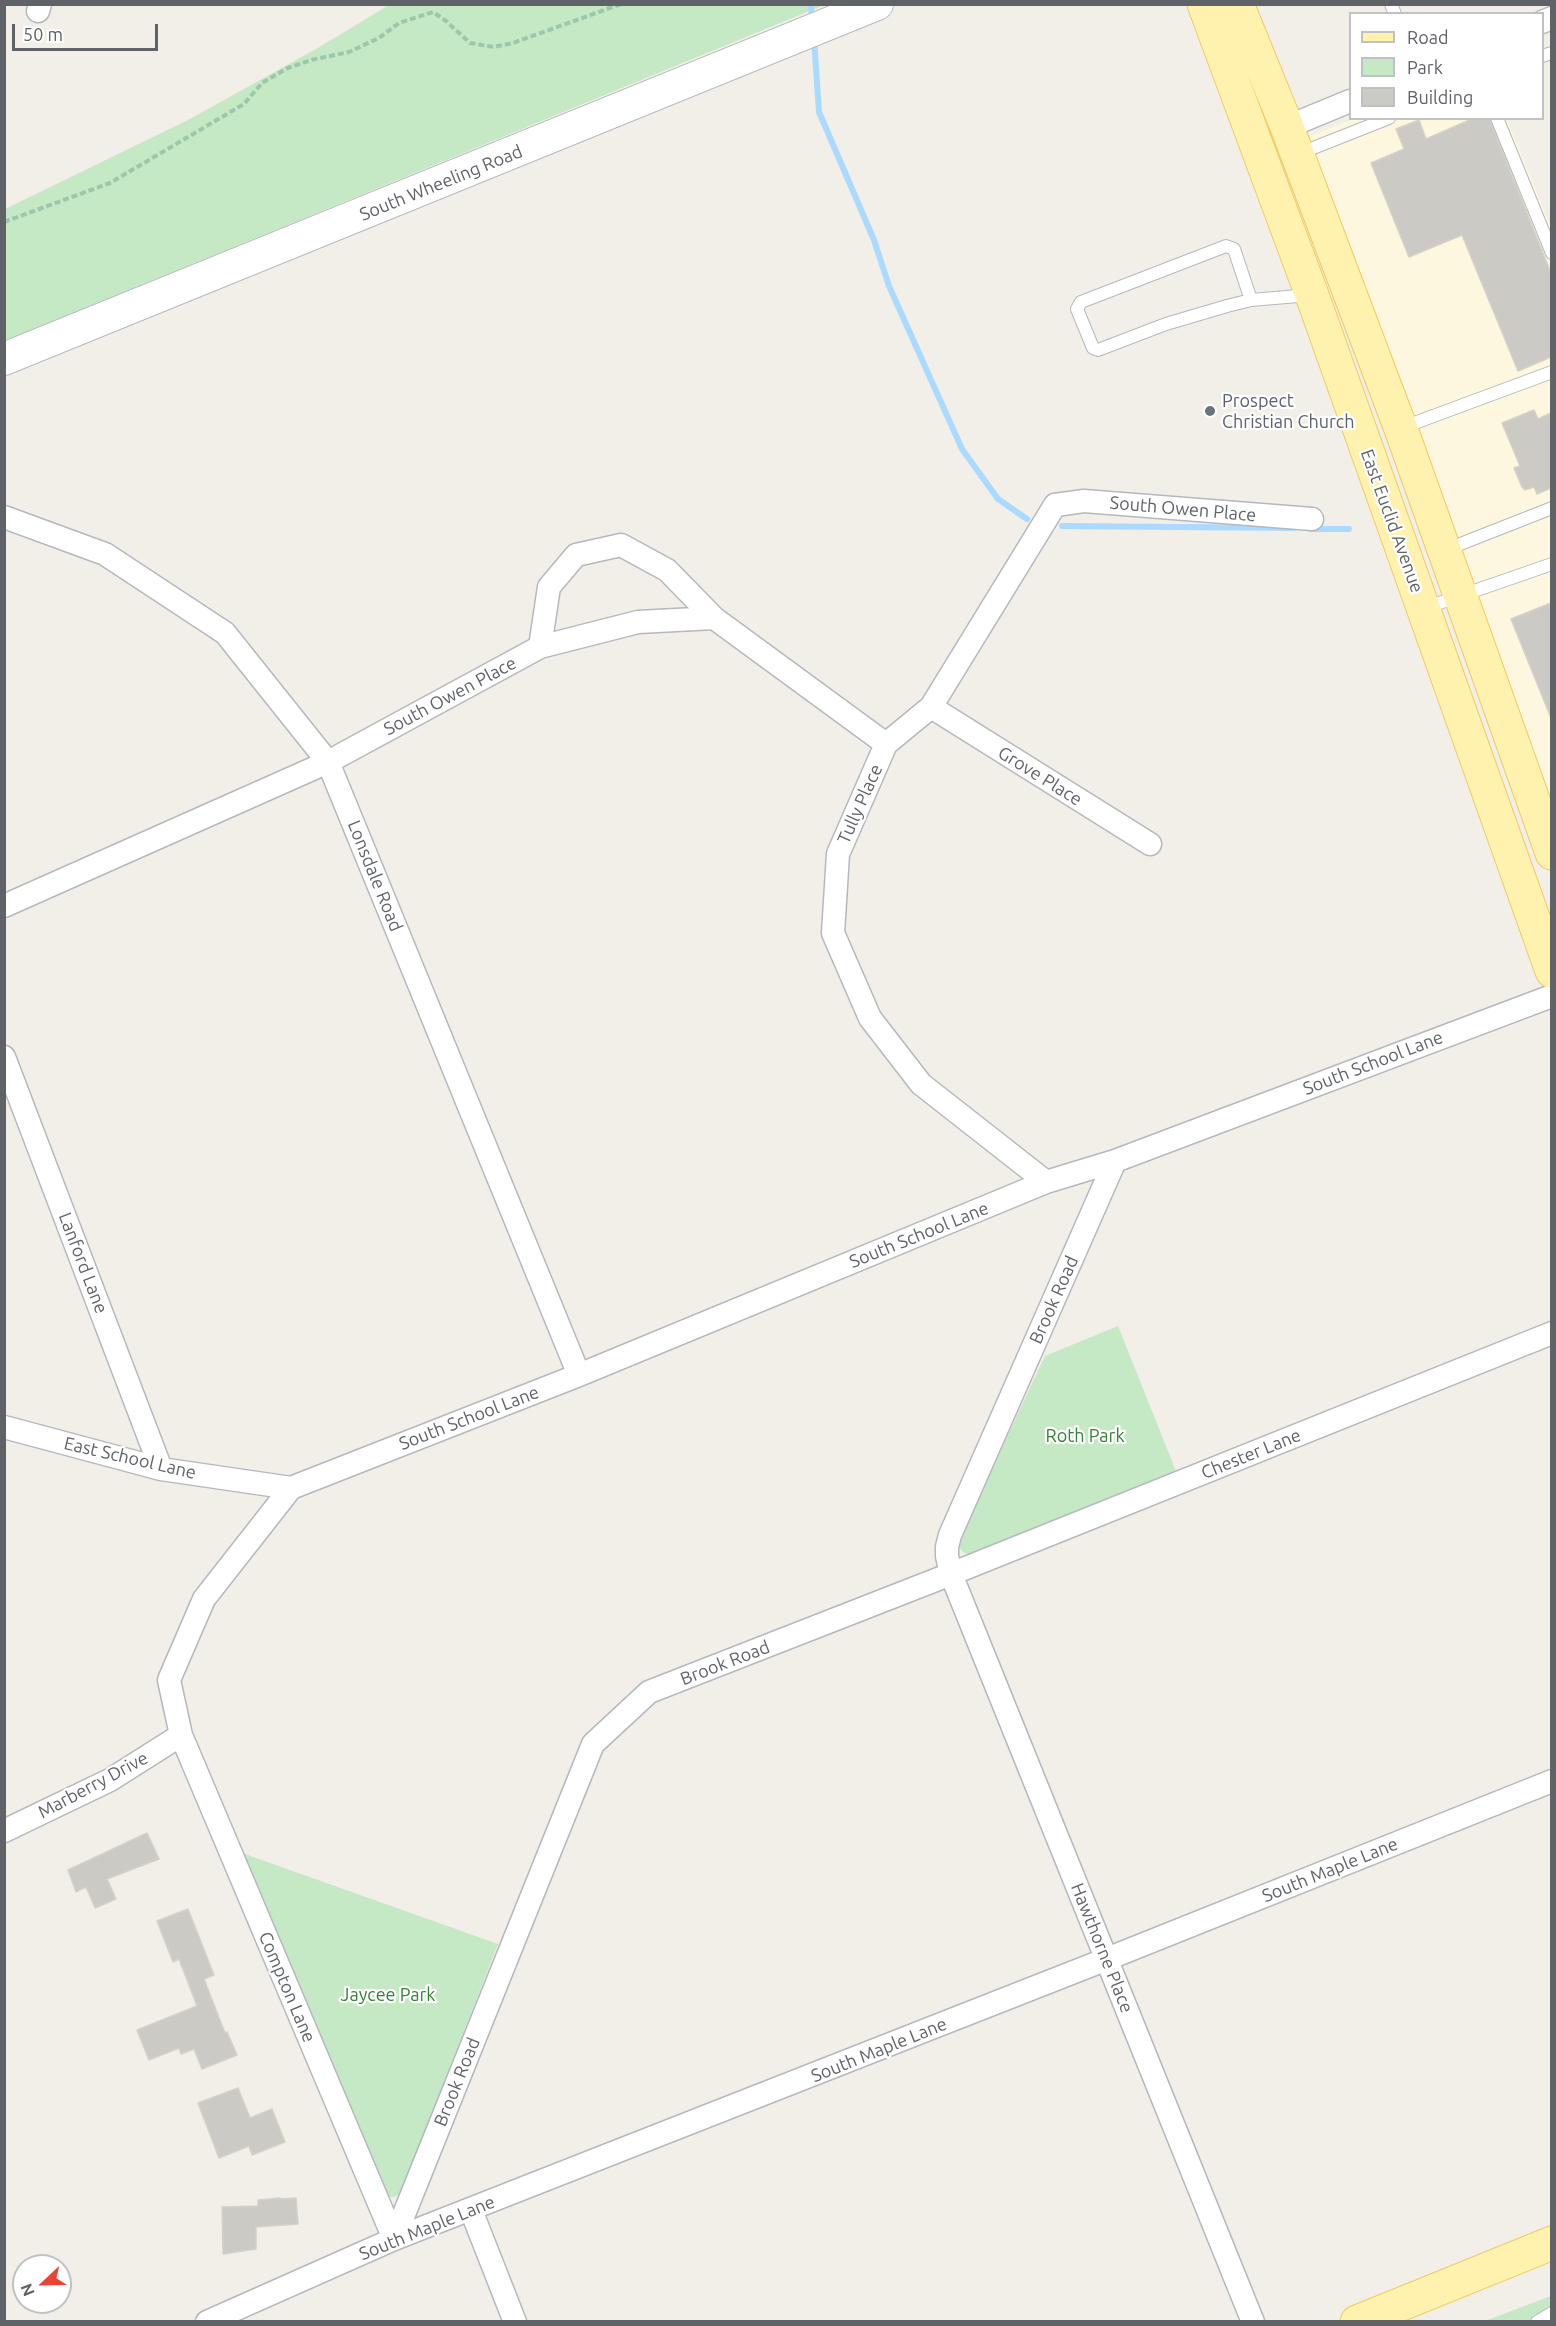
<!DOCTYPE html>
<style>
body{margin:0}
#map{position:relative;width:1556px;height:2326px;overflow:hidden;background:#f1efe8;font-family:Ubuntu,sans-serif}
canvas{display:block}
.frame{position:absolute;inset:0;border:6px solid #5f6368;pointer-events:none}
.legend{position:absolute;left:1349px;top:12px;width:195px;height:108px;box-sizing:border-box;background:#fff;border:2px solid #bfc1c3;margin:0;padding:8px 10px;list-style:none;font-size:18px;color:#5f6368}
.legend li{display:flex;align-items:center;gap:12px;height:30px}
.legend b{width:30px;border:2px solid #bfc1c3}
.north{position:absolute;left:12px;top:2254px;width:60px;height:60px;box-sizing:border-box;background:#fff;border:2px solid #bfc1c3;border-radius:50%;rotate:248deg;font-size:16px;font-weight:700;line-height:24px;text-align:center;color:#5f6368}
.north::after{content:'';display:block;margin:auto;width:21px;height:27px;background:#ea4335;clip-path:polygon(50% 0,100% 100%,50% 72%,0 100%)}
.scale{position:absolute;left:12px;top:24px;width:146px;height:27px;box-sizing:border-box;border:3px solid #5f6368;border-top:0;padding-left:8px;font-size:18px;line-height:21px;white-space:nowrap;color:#5f6368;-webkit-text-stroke:4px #fff;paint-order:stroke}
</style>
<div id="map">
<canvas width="1556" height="2326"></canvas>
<div class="frame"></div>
<ul class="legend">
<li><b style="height:8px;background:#fff2af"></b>Road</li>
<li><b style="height:16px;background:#c5e8c5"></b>Park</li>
<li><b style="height:16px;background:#cccac5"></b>Building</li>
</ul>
<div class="north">N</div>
<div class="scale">50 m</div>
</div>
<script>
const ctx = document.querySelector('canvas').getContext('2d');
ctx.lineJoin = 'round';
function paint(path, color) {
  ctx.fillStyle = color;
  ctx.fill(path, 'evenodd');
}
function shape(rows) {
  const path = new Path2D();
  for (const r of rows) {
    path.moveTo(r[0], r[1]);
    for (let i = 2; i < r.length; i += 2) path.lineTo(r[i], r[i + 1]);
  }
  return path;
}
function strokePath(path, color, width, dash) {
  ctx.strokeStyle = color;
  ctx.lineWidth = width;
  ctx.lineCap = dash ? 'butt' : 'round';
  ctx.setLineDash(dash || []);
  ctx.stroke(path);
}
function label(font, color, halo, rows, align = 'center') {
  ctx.font = font + ' Ubuntu,sans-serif';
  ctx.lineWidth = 4.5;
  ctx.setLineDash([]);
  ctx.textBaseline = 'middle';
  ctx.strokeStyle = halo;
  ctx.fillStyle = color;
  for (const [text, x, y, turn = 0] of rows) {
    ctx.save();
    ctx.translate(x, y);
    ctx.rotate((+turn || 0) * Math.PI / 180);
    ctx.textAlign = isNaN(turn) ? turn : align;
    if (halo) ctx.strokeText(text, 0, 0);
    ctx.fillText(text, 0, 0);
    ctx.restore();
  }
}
paint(shape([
 [1354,119,1507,119,1551,228,1551,798,1459,563,1305,138]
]), '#fef7e0');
paint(shape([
 [389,5,824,5,5,341,5,209,188,120,316,49],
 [1118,1326,1177,1474,969,1555,963,1552,959,1547,959,1539,1045,1356],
 [242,1853,498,1944,400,2194,394,2197,388,2197],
 [1551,2296,1551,2321,1485,2321]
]), '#c5e8c5');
strokePath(shape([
 [811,4,812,20],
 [814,39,819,112,874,240,889,286,962,449,998,499,1027,519],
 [1062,526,1294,528],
 [1310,529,1349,529]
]), '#aadaff', 6);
const building = shape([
 [1474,118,1489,118,1551,273,1551,357,1518,371,1462,235,1409,257,1371,163,1404,149,1396,129,1419,120,1426,139,1474,118],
 [1534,410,1538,419,1551,413,1551,488,1537,494,1534,487,1525,490,1522,487,1514,468,1520,466,1502,423,1534,410],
 [1551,603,1551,718,1511,619,1551,603],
 [147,1833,159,1859,107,1879,116,1899,95,1908,86,1887,76,1892,68,1870,147,1833],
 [188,1909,214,1975,204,1979,225,2033,227,2032,237,2055,202,2069,194,2049,181,2054,179,2048,149,2060,137,2030,197,2006,179,1959,173,1962,157,1921,188,1909],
 [238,2088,250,2118,272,2109,285,2142,252,2155,249,2146,219,2158,198,2103,238,2088],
 [280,2198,280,2199,296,2198,298,2224,256,2227,256,2249,223,2254,222,2207,258,2206,258,2200,280,2198]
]);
paint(building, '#cccac5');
strokePath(building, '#d6d1c6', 1.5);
const lane = shape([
 [1391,4,1395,14],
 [1542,56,1552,53],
 [1497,118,1552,253],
 [1298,154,1389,118],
 [1251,300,1234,249,1226,246,1081,302,1077,309,1093,348,1098,350,1166,324,1227,306,1251,300,1310,295],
 [1401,428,1552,372],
 [1445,550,1552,508],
 [1425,608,1552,564],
 [1537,2322,1552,2313]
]);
const street = shape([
 [38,11,40,4],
 [1542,22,1552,18],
 [1287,127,1350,101],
 [4,517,105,554,225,633,328,762,579,1375],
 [540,647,549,587,576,555,621,545,667,570,714,618,886,744],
 [931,707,1150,844],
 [4,906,328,762,540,647,638,622,714,618],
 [4,1057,161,1469],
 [1115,1161,950,1535,947,1547,947,1556,951,1574,1253,2322],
 [1046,1182,921,1084,870,1018,833,933,838,854,886,744,931,707,1055,505,1084,501,1312,519],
 [4,1427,161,1469,291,1488,579,1375,1046,1182,1115,1161,1552,996],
 [181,1735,394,2239],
 [4,1831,110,1780,181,1735,169,1680,204,1599,291,1488],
 [471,2210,515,2322],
 [394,2239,593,1744,649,1692,951,1574,1552,1333],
 [207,2322,394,2239,1107,1959,1552,1781]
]);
const secondary = shape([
 [4,359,877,4]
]);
const primary = shape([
 [1204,4,1312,295,1552,971],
 [1237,4,1287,127,1401,429,1552,853],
 [1357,2322,1552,2243]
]);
strokePath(lane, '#b5b8bc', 14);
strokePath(street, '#b5b8bc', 25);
strokePath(secondary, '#b6babf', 34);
strokePath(primary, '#f2c960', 35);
strokePath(shape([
 [4,222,110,183,244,104,262,83,288,68,311,60,349,52,379,38,399,23,433,12,446,21,470,43,494,47,513,43,621,4]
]), '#9cc7a9', 4, [6, 3]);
strokePath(lane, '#fff', 12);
strokePath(street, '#fff', 22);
strokePath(secondary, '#fff', 32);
strokePath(primary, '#fff2af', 33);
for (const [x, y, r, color] of [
 [1210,411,6,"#6b7280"]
]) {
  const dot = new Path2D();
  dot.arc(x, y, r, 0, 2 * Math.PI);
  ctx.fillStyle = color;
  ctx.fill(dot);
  strokePath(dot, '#fff', 2);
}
label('18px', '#5f6368', '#fff', [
 ["South Wheeling Road",441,183,-22],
 ["South Owen Place",1183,509,5],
 ["East Euclid Avenue",1392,521,70],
 ["South Owen Place",450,696,-28],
 ["Grove Place",1040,776,32],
 ["Tully Place",860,804,-66],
 ["Lonsdale Road",375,876,68],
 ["South School Lane",1373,1063,-21],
 ["South School Lane",919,1235,-22],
 ["Lanford Lane",83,1263,69],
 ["Brook Road",1054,1300,-66],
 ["South School Lane",469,1418,-21],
 ["Chester Lane",1251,1454,-22],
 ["East School Lane",130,1458,13],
 ["Brook Road",725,1663,-21],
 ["Marberry Drive",93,1785,-28],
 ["South Maple Lane",1330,1870,-22],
 ["Hawthorne Place",1102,1948,68],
 ["Compton Lane",287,1987,67],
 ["South Maple Lane",879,2050,-22],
 ["Brook Road",457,2082,-68],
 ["South Maple Lane",427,2228,-22]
]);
label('18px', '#5b616d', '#fff', [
 ["Prospect",1222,401],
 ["Christian Church",1222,422]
], 'left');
label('18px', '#348238', '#fff', [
 ["Roth Park",1085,1436],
 ["Jaycee Park",388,1995]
]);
</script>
